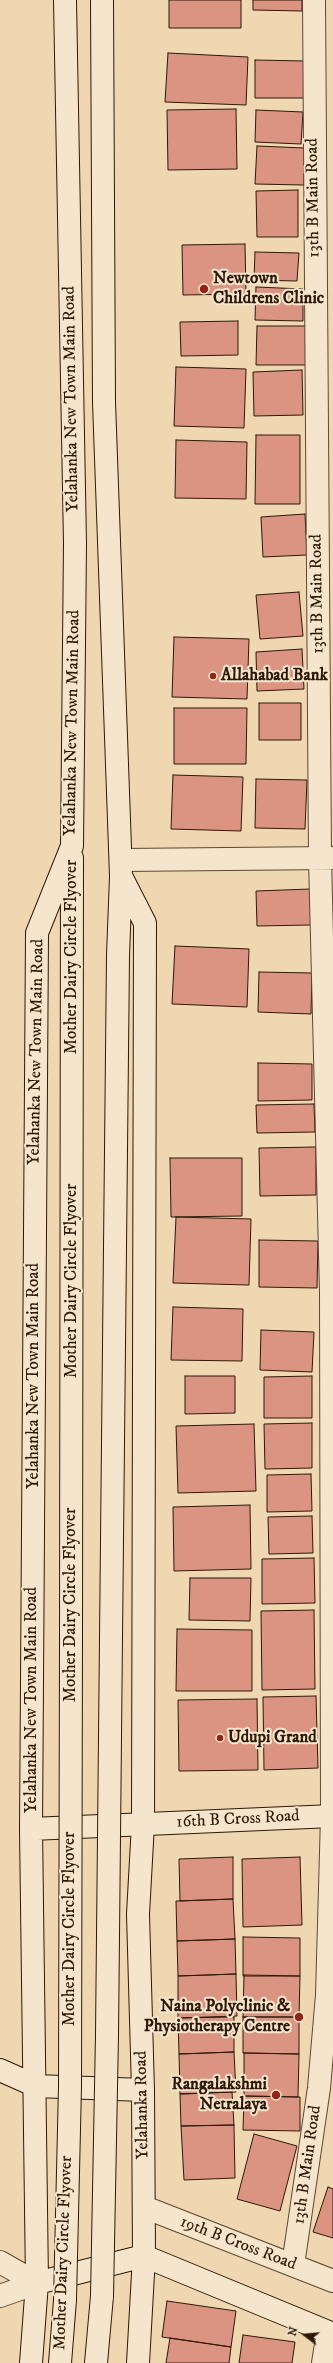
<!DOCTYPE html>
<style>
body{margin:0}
#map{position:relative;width:333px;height:2363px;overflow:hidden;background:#efd7b1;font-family:"IM FELL DW Pica",serif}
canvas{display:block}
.north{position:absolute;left:285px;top:2315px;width:40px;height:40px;-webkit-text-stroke:3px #f5e5cc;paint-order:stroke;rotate:286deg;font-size:11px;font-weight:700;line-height:16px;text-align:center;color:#2e1808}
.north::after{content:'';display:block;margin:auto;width:14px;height:18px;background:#2e1808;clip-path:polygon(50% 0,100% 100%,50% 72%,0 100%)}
</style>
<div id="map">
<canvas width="333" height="2363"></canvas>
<div class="north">N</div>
</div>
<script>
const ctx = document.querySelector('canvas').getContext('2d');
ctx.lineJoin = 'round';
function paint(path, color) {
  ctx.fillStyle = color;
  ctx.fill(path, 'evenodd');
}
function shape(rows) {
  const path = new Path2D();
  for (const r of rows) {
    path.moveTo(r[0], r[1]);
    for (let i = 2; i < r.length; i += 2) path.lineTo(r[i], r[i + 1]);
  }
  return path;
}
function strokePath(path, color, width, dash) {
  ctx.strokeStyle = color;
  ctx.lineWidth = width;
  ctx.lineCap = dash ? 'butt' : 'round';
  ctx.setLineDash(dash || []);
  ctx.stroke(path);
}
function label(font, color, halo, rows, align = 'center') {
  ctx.font = font + ' "IM FELL DW Pica",serif';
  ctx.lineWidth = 4;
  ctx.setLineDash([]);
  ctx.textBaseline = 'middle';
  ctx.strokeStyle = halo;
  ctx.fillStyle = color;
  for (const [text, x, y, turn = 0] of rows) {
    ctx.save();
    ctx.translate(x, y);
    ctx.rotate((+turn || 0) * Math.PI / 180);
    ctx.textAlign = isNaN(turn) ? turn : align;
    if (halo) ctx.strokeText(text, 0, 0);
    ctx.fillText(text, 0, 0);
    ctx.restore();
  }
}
const building = shape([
 [169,0,241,0,241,28,169,28,169,0],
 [253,0,302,0,302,11,253,10,253,0],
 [168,53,248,57,246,105,165,102,168,53],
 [255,60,305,61,304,98,255,98,255,60],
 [236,109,237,169,168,170,167,110,236,109],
 [256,110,303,112,301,144,255,142,256,110],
 [257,146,305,148,304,185,255,184,257,146],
 [298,190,298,237,257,237,256,191,298,190],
 [245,244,246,294,183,295,182,245,245,244],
 [255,252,299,253,297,281,254,280,255,252],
 [256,287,303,289,303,321,255,320,256,287],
 [238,321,238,355,181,356,180,322,238,321],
 [257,326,307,326,306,365,256,365,257,326],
 [176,367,246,369,244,428,174,426,176,367],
 [302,370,303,415,254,416,253,372,302,370],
 [256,435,300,435,300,504,255,504,256,435],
 [176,440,247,442,246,499,175,498,176,440],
 [305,514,307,555,263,557,261,517,305,514],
 [299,592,303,636,260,639,256,595,299,592],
 [174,637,249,639,247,699,172,697,174,637],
 [302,649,304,689,257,691,256,652,302,649],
 [259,703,301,703,301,740,259,740,259,703],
 [174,708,247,708,246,764,174,764,174,708],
 [173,775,243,777,241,831,171,829,173,775],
 [256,779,307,780,305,829,255,828,256,779],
 [310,889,311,925,257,926,256,891,310,889],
 [175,946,249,949,247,1007,172,1004,175,946],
 [259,972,312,973,311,1014,258,1012,259,972],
 [258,1063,312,1064,312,1100,258,1101,258,1063],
 [314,1104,315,1132,257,1133,256,1105,314,1104],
 [316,1147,316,1195,260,1196,259,1148,316,1147],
 [170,1158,242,1158,242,1216,171,1217,170,1158],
 [176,1217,251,1219,249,1285,173,1283,176,1217],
 [259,1240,318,1241,317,1288,259,1287,259,1240],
 [173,1307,243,1309,242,1361,171,1360,173,1307],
 [261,1330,314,1332,312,1372,260,1370,261,1330],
 [185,1376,235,1376,235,1413,185,1414,185,1376],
 [312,1376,312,1418,264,1418,264,1377,312,1376],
 [312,1423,312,1468,265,1469,264,1424,312,1423],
 [254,1424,256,1491,178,1493,176,1426,254,1424],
 [311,1474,312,1511,267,1512,267,1475,311,1474],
 [250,1505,251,1569,174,1571,173,1507,250,1505],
 [312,1516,313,1553,269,1554,268,1517,312,1516],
 [314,1558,315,1603,262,1604,262,1559,314,1558],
 [190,1578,251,1578,250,1621,189,1620,190,1578],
 [314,1610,315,1689,262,1690,261,1611,314,1610],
 [177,1629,252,1630,252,1691,176,1691,177,1629],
 [316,1696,318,1768,264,1770,263,1697,316,1696],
 [257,1699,258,1770,179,1771,178,1700,257,1699],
 [233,1857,233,1899,180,1901,179,1859,233,1857],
 [300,1857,302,1925,243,1927,242,1859,300,1857],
 [233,1899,235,1939,177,1941,176,1901,233,1899],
 [243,1937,300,1938,300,1976,243,1976,243,1937],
 [235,1939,236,1974,178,1976,177,1941,235,1939],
 [236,1974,237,2016,178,2018,178,1976,236,1974],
 [244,1975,300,1976,299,2017,243,2017,244,1975],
 [234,2017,234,2052,179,2054,178,2018,234,2017],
 [243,2017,299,2017,299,2054,243,2053,243,2017],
 [234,2052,236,2092,180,2094,179,2054,234,2052],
 [244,2053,299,2054,298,2097,244,2096,244,2053],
 [232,2092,234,2125,181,2126,180,2094,232,2092],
 [244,2096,300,2097,300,2131,243,2130,244,2096],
 [234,2125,235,2178,184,2180,181,2126,234,2125],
 [254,2134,297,2146,280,2211,237,2199,254,2134],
 [328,2187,333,2189,333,2238,313,2232,328,2187],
 [167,2301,236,2311,231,2347,162,2337,167,2301],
 [243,2335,295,2342,292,2363,239,2363,243,2335],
 [170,2338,231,2347,229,2363,166,2363,170,2338]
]);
paint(building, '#da9481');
strokePath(building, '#2e1808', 1);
const street = shape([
 [122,860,333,858],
 [144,2207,333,2281],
 [0,2262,37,2283],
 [293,2265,319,2088,327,1995,332,1816,331,1292,320,859,314,0],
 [0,2296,37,2283],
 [323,2363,328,2332]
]);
const secondary = shape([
 [102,0,104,402,121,876,145,923,143,1824,138,1914,143,2090,144,2256,138,2363],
 [111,1637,118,955,121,877],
 [71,1638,72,858],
 [31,1829,333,1816],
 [0,2070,36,2086,143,2090],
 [37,2283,144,2256,333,2334],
 [31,2363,37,2283,31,1829,37,933,72,846,75,543,65,0],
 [60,2363,65,2300],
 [96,2363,102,2296]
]);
strokePath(street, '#5e4832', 24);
strokePath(secondary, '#2e1808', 24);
strokePath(street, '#f5e5cc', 22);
strokePath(secondary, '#f5e5cc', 22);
const secondaryBridge = shape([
 [102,2296,107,2035,111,1637],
 [65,2300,70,2086,71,1638]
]);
strokePath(secondaryBridge, '#2e1808', 24, []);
strokePath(secondaryBridge, '#f5e5cc', 22);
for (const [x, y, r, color] of [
 [204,289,5,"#8f2418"],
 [213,676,4,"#8f2418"],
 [220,1738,4,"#8f2418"],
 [299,2017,5,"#8f2418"],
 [276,2095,5,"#8f2418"]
]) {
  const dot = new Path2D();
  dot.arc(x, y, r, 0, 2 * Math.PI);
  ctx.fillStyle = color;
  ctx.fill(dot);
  strokePath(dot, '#f5e5cc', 1.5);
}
label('17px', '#2e1808', '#f5e5cc', [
 ["13th B Main Road",314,198,-91],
 ["Yelahanka New Town Main Road",72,399,-91],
 ["13th B Main Road",318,594,-91],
 ["Yelahanka New Town Main Road",73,723,-89],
 ["Mother Dairy Circle Flyover",72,957,-90],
 ["Yelahanka New Town Main Road",37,1052,-89],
 ["Mother Dairy Circle Flyover",72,1281,-90],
 ["Yelahanka New Town Main Road",34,1376,-90],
 ["Mother Dairy Circle Flyover",71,1605,-90],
 ["Yelahanka New Town Main Road",32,1700,-90],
 ["16th B Cross Road",238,1820,-3],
 ["Mother Dairy Circle Flyover",70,1929,-90],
 ["Yelahanka Road",143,2105,-91],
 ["13th B Main Road",308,2165,-82],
 ["19th B Cross Road",238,2244,21],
 ["Mother Dairy Circle Flyover",64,2253,-88]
]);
label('bold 17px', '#2e1808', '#f5e5cc', [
 ["Newtown",213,279],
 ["Childrens Clinic",213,299],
 ["Allahabad Bank",221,676],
 ["Udupi Grand",228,1738],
 ["Naina Polyclinic &",290,2007,"right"],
 ["Physiotherapy Centre",290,2027,"right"],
 ["Rangalakshmi",267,2085,"right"],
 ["Netralaya",267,2105,"right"]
], 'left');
</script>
